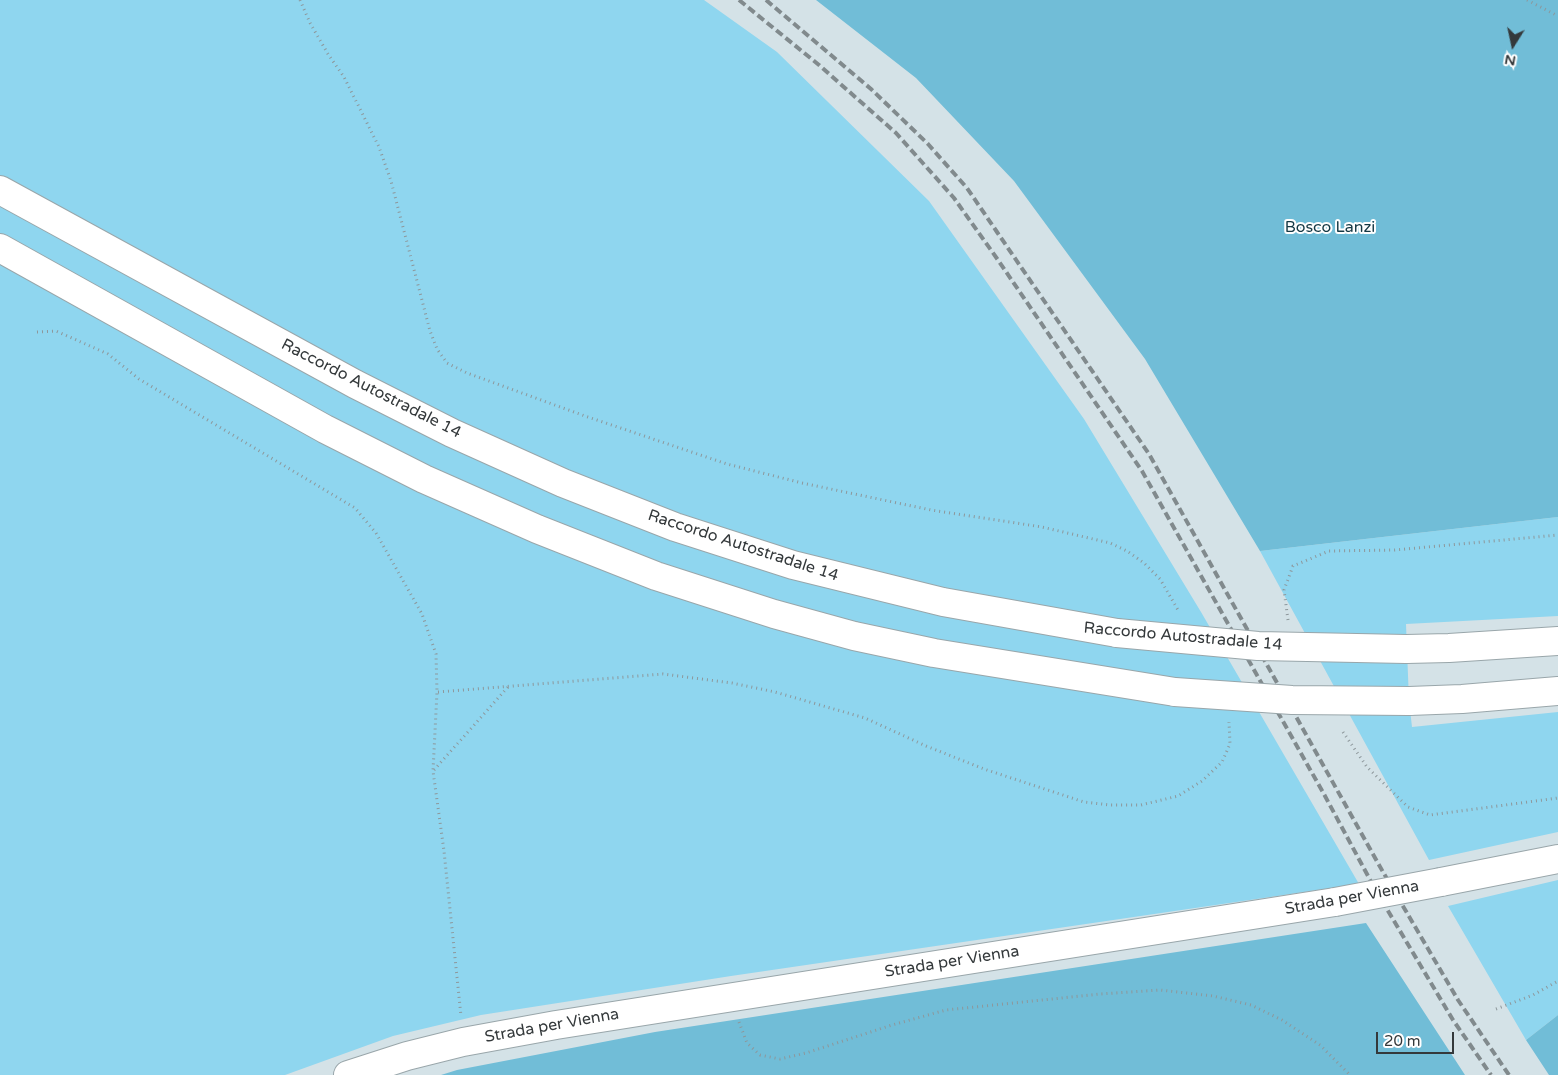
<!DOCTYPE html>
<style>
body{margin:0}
#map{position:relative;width:1558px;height:1075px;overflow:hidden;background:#d4e2e7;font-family:"Varela Round",sans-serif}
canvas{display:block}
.north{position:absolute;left:1488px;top:20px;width:50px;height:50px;-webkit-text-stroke:4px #fff;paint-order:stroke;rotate:190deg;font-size:14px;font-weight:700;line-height:20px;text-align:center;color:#34393b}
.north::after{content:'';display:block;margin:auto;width:18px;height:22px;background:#34393b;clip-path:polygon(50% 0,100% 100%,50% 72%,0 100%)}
.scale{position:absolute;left:1376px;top:1032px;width:78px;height:22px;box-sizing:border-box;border:2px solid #34393b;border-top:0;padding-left:6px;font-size:15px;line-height:18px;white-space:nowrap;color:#34393b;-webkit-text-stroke:4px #fff;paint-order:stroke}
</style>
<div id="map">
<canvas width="1558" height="1075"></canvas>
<div class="north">N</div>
<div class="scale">20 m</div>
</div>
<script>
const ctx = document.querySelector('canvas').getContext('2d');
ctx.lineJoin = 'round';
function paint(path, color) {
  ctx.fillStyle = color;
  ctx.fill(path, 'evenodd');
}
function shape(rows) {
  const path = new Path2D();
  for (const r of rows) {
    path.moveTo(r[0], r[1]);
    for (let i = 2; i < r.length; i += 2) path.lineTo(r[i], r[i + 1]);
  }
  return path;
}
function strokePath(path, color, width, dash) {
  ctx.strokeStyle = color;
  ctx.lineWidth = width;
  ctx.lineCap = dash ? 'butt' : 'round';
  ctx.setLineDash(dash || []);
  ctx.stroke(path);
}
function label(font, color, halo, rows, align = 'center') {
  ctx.font = font + ' "Varela Round",sans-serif';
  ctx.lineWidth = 4;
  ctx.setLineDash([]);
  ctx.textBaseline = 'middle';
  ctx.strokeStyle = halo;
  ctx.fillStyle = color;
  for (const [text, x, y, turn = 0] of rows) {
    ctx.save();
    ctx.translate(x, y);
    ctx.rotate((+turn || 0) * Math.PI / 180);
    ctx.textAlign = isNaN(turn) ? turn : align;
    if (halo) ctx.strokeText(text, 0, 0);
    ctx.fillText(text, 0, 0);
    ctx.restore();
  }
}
paint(shape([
 [0,0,704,0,777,52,929,201,1084,419,1201,612,1359,884,731,976,481,1015,393,1036,285,1075,0,1075],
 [1558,517,1558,616,1406,624,1409,701,1412,727,1558,712,1558,832,1429,860,1260,551],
 [1558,880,1558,1015,1526,1040,1448,906]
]), '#8fd6ef');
paint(shape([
 [816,0,1558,0,1558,517,1260,551,1145,359,1014,181,916,78],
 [1366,923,1465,1075,441,1075,457,1070,655,1032],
 [1558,1015,1558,1075,1549,1075,1526,1040]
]), '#71bdd7');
const primary = shape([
 [1441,882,1558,859],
 [348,1075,407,1056,463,1042,556,1025,1335,902]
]);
const highway = shape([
 [0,190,355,384,452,433,563,483,675,527,793,565,943,602,1117,633],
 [0,248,325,429,424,479,537,529,656,576,774,614,854,636,934,653,1175,692],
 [1406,649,1449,648,1558,641],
 [1409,701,1462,699,1558,691]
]);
strokePath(primary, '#99a6aa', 30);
strokePath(highway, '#99a6aa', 30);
strokePath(shape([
 [300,0,310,23,328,54,344,77,379,147,391,181,430,331,437,349,447,363,467,373,585,416,727,464,802,483,931,510,1042,527,1110,543,1127,551,1144,563,1160,579,1178,610],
 [1527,0,1558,16],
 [37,332,56,331,108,354,139,379,355,508,376,533,422,614,436,654,437,692,433,771,444,851,461,1016],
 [1288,620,1284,590,1293,566,1329,551,1395,550,1558,535],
 [438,692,663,674,732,683,775,692,865,718,926,746,984,769,1084,802,1110,805,1141,805,1178,796,1202,781,1222,762,1230,744,1229,722],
 [1343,732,1367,767,1408,807,1430,815,1558,798],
 [434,770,508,687],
 [1496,1009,1533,995,1558,981],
 [739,1022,747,1043,760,1055,780,1059,806,1053,892,1025,946,1010,1100,994,1160,990,1213,996,1251,1005,1282,1020,1320,1045,1350,1075]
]), '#8d979b', 3, [1, 4]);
strokePath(primary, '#fff', 28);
strokePath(highway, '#fff', 28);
strokePath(shape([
 [739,0,819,65,896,133,954,198,998,260,1142,471,1325,796,1375,889,1453,1020,1491,1075],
 [766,0,871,89,928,144,967,188,997,232,1149,454,1383,872,1458,1000,1509,1075]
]), '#818a8d', 4, [8, 4]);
const primaryBridge = shape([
 [1335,902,1441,882]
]);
const highwayBridge = shape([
 [1117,633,1258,646,1406,649],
 [1175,692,1292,700,1409,701]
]);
strokePath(primaryBridge, '#99a6aa', 30, []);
strokePath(highwayBridge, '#99a6aa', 30, []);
strokePath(primaryBridge, '#fff', 28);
strokePath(highwayBridge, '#fff', 28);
label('16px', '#143844', '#fff', [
 ["Bosco Lanzi",1330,228]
]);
label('16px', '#34393b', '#fff', [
 ["Raccordo Autostradale 14",371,389,27],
 ["Raccordo Autostradale 14",743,546,18],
 ["Raccordo Autostradale 14",1183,637,5],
 ["Strada per Vienna",1352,898,-10],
 ["Strada per Vienna",952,962,-9],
 ["Strada per Vienna",552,1026,-10]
]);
</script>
